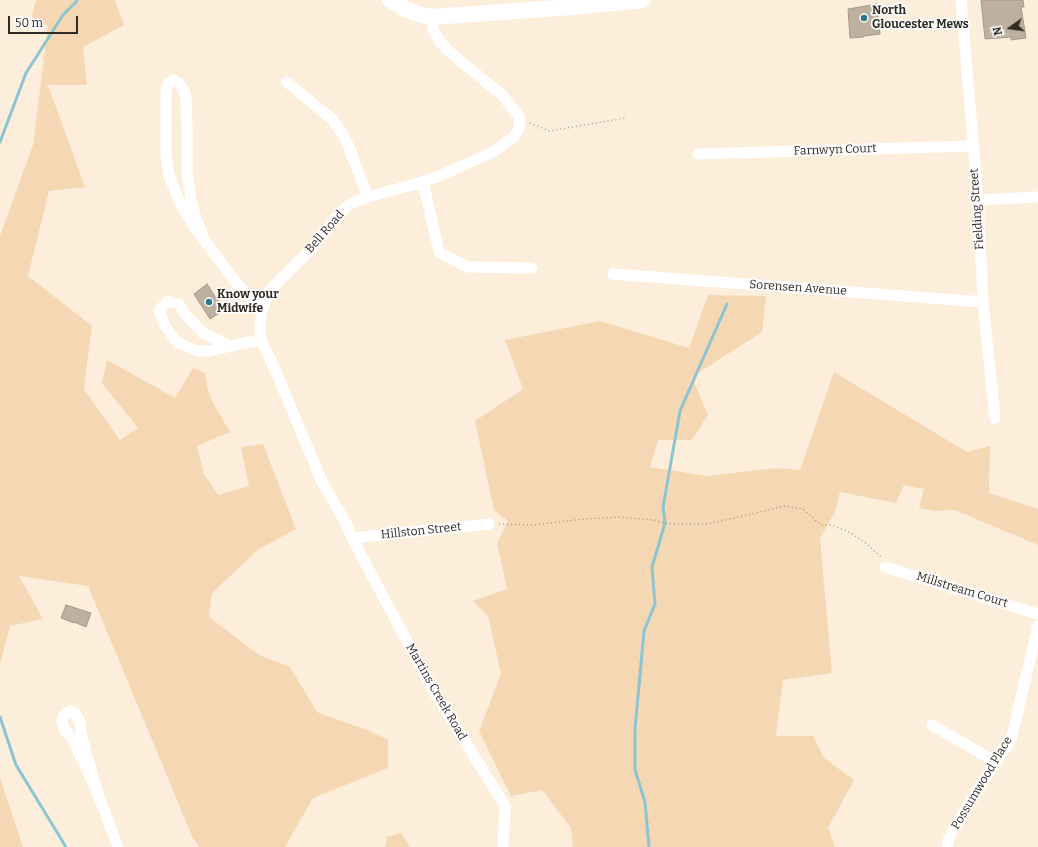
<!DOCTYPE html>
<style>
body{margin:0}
#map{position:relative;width:1038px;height:847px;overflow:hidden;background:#fdeedc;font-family:Bitter,serif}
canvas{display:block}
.north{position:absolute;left:990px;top:8px;width:40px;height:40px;-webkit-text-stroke:3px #fefefe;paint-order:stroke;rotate:256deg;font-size:11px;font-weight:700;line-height:16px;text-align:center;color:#302a24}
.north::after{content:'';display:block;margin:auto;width:14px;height:18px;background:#302a24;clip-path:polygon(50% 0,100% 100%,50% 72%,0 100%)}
.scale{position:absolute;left:8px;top:16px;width:70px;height:18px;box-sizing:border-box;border:2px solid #302a24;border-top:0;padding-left:5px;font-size:12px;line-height:14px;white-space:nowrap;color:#302a24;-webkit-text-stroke:3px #fefefe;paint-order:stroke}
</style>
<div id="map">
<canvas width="1038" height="847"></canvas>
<div class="north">N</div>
<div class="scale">50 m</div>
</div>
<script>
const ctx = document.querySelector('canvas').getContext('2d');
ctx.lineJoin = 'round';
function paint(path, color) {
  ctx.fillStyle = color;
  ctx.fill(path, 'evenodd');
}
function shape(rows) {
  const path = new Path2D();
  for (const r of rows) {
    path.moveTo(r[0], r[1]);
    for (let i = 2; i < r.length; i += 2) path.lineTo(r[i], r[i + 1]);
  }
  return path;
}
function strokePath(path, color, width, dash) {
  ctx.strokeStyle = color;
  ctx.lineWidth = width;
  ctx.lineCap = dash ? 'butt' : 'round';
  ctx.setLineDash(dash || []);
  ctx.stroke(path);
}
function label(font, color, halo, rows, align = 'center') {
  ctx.font = font + ' Bitter,serif';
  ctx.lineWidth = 3.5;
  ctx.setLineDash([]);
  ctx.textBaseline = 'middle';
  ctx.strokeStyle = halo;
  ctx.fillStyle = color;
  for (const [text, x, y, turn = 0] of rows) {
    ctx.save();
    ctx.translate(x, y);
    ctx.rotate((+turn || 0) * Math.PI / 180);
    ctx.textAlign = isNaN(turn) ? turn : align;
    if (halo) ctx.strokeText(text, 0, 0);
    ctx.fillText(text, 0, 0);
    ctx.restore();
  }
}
paint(shape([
 [36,0,115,0,124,25,83,47,87,85,48,85,85,187,49,191,28,276,92,326,84,389,120,440,138,428,102,383,107,360,175,398,193,368,205,373,208,391,213,403,230,432,197,446,204,474,218,495,249,486,241,447,263,444,296,529,259,549,212,593,209,617,259,655,290,667,317,712,369,731,388,740,388,768,313,798,285,847,199,847,192,836,88,586,19,576,43,619,10,626,0,664,0,236,33,145,48,26,31,19],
 [708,295,766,296,762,332,692,377,708,415,692,440,658,440,650,467,707,476,776,468,800,470,834,372,967,452,990,446,989,493,1038,509,1038,545,955,510,934,511,919,508,924,489,904,485,896,503,840,492,835,512,820,538,832,673,783,680,776,736,813,736,824,758,854,780,828,828,835,847,573,847,571,828,542,790,511,796,479,731,501,674,488,616,473,601,507,589,497,543,508,521,494,510,475,421,523,389,505,340,600,321,689,348],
 [0,778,23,847,0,847],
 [401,833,410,847,385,847,387,837]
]), '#f6d7b3');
strokePath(shape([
 [0,142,26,73,63,15,76,2,77,0],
 [0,717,16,765,66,847],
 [649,847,645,802,635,770,635,729,644,631,655,604,652,567,663,530,665,522,663,507,680,411,727,304]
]), '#8bc5d1', 3);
const building = shape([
 [981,0,1023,0,1024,7,1021,7,1026,38,1011,40,1011,37,985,39,981,0],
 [877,4,880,34,864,36,864,37,850,38,848,9,877,4],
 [207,284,224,310,210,319,194,294,207,284],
 [66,605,91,613,86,627,74,622,74,623,61,618,66,605]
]);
paint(building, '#beb09f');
strokePath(building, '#a79988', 1);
strokePath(shape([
 [530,123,549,131,626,118],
 [499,524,533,525,585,519,618,517,653,520,669,524,707,524,752,514,784,506,803,509,821,525,831,525,847,531,866,543,882,558]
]), '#a59a8d', 1.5, [1, 3]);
strokePath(shape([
 [961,0,978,200,983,302,995,418],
 [432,17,433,30,439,40,446,49,502,95,520,118,519,128,514,137,493,152,446,173,423,182,368,197,350,204,337,216,312,248,270,290,262,311,260,324,261,340,274,367,322,482,347,525,352,538,433,690,505,806,503,847],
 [287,82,333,120,346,140,368,197],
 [698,154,973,146],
 [423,182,439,252,467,267,532,268],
 [978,200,1038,197],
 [204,240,192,206,187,173,187,126,186,98,184,90,179,83,174,80,168,83,166,92,166,156,169,175,179,201,193,225,236,282,262,311],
 [613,274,983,302],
 [230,346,202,332,186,315,179,304,168,301,159,311,165,326,178,343,197,351,209,351,240,344,261,340],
 [352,538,489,524],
 [885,567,1038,614],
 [932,725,996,762],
 [96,789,81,733,80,722,75,713,70,711,65,714,62,720,64,729,72,738,96,789,118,847],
 [947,847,949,838,971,800,1011,740,1038,626]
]), '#fff', 11);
strokePath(shape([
 [390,0,405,9,418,14,432,17,572,7,643,0]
]), '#fff', 16);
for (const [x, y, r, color] of [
 [864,18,4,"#317684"],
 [209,302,4,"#317684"]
]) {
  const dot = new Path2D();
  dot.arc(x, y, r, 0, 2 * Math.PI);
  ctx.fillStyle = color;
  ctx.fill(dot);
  strokePath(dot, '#fefefe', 1.5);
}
label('bold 12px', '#302a24', '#fefefe', [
 ["North",872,11],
 ["Gloucester Mews",872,25],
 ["Know your",217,295],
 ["Midwife",217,309]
], 'left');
label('12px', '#302a24', '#fefefe', [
 ["Farnwyn Court",835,150,-2],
 ["Fielding Street",977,209,-94],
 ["Bell Road",325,232,-49],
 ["Sorensen Avenue",798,288,4],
 ["Hillston Street",421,531,-6],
 ["Millstream Court",962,590,17],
 ["Martins Creek Road",436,692,60],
 ["Possumwood Place",982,783,-59]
]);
</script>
